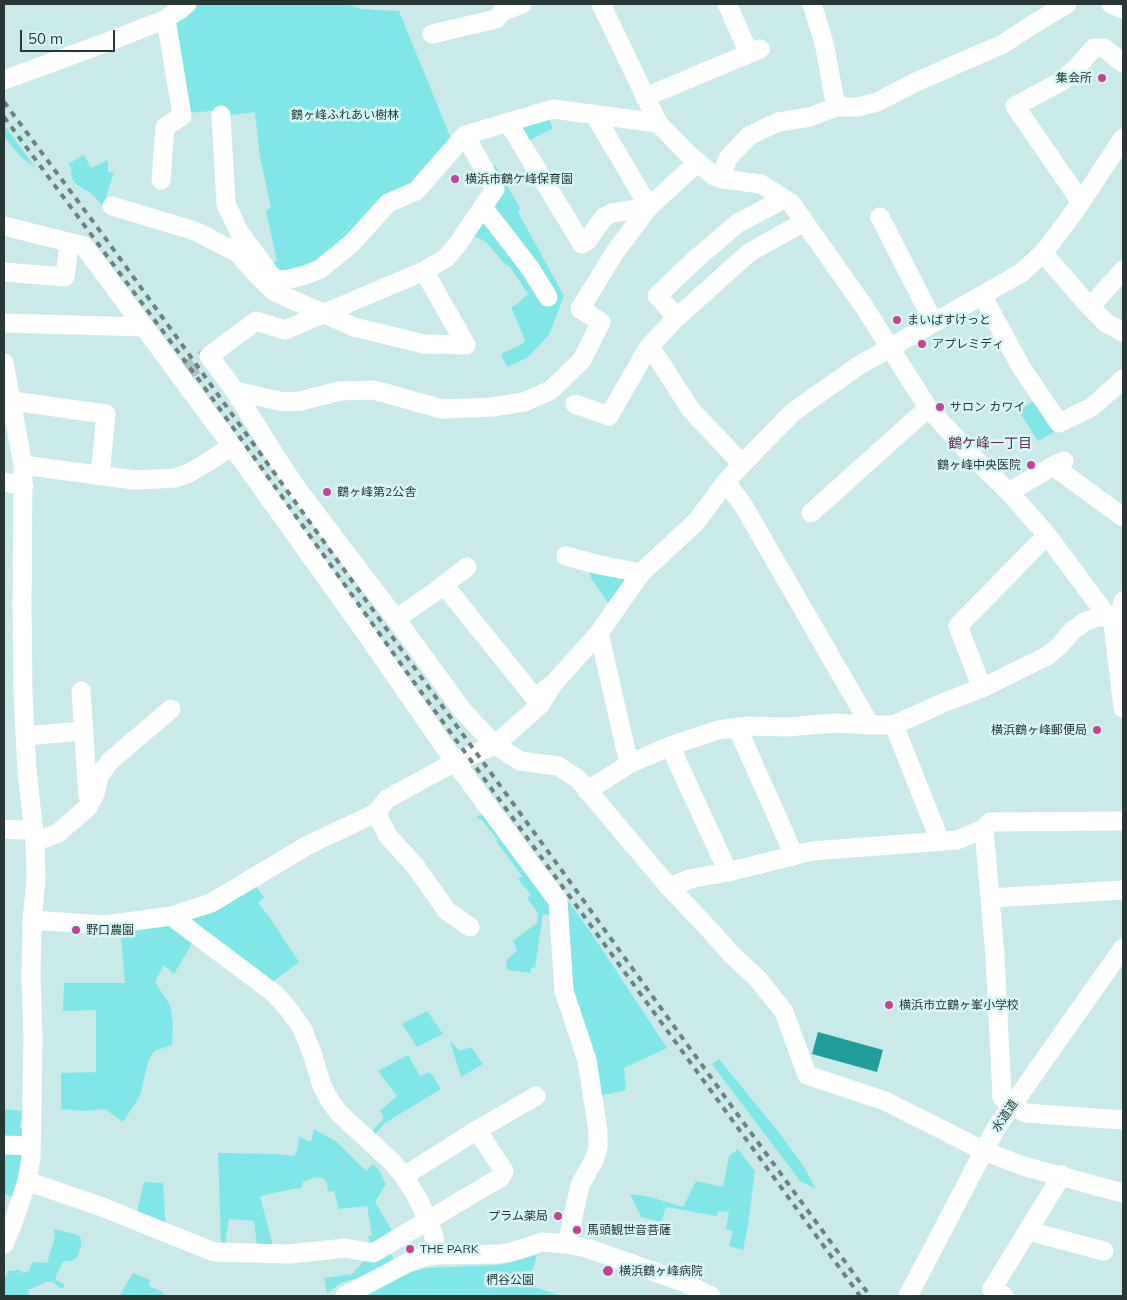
<!DOCTYPE html>
<meta charset="utf-8">
<style>
body{margin:0}
#map{position:relative;width:1127px;height:1300px;overflow:hidden;background:#caeaea;font-family:Mulish,sans-serif}
canvas{display:block}
.frame{position:absolute;inset:0;border:5px solid #293636;pointer-events:none}
.scale{position:absolute;left:20px;top:30px;width:95px;height:22px;box-sizing:border-box;border:2px solid #293636;border-top:0;padding-left:6px;font-size:15px;line-height:18px;white-space:nowrap;color:#293636;-webkit-text-stroke:4px #d7f8f7;paint-order:stroke}
</style>
<div id="map">
<canvas width="1127" height="1300"></canvas>
<div class="frame"></div>
<div class="scale">50 m</div>
</div>
<script>
const ctx = document.querySelector('canvas').getContext('2d');
ctx.lineJoin = 'round';
function paint(path, color) {
  ctx.fillStyle = color;
  ctx.fill(path, 'evenodd');
}
function shape(rows) {
  const path = new Path2D();
  for (const r of rows) {
    path.moveTo(r[0], r[1]);
    for (let i = 2; i < r.length; i += 2) path.lineTo(r[i], r[i + 1]);
  }
  return path;
}
function strokePath(path, color, width, dash) {
  ctx.strokeStyle = color;
  ctx.lineWidth = width;
  ctx.lineCap = dash ? 'butt' : 'round';
  ctx.setLineDash(dash || []);
  ctx.stroke(path);
}
function label(font, color, halo, rows, align = 'center') {
  ctx.font = font + ' Mulish,"Noto Sans JP",sans-serif';
  ctx.lineWidth = 5;
  ctx.setLineDash([]);
  ctx.textBaseline = 'middle';
  ctx.strokeStyle = halo;
  ctx.fillStyle = color;
  for (const [text, x, y, turn = 0] of rows) {
    ctx.save();
    ctx.translate(x, y);
    ctx.rotate((+turn || 0) * Math.PI / 180);
    ctx.textAlign = isNaN(turn) ? turn : align;
    if (halo) ctx.strokeText(text, 0, 0);
    ctx.fillText(text, 0, 0);
    ctx.restore();
  }
}
paint(shape([
 [197,4,346,4,362,9,399,11,452,141,414,186,385,198,324,256,299,271,281,274,266,264,277,261,266,211,271,207,260,157,255,112,224,116,223,110,188,113,174,23,186,18],
 [548,117,553,128,523,144,520,125],
 [4,125,35,167,22,158,4,137],
 [84,155,91,168,108,160,108,172,114,173,107,193,104,207,92,194,76,184,72,178,71,168,68,164],
 [495,165,520,208,518,212,564,296,549,335,527,358,507,367,501,354,524,343,525,340,511,307,516,305,528,294,510,267,504,263,486,242,470,233,501,191,490,169],
 [1038,398,1056,431,1038,441,1019,411],
 [590,572,630,574,608,603,591,578],
 [484,812,554,909,549,909,549,915,543,914,535,967,531,968,531,973,507,970,506,961,517,950,513,941,537,923,538,913,527,898,531,895,518,879,522,876,496,841,498,840,482,820,476,818],
 [253,882,264,897,258,903,268,915,299,962,271,983,178,916],
 [568,901,590,931,667,1048,624,1068,626,1090,599,1096,570,982,563,903],
 [170,920,195,938,174,974,164,965,155,982,170,1005,173,1023,172,1045,154,1051,148,1062,140,1096,123,1122,105,1109,86,1111,61,1109,61,1073,96,1072,96,1010,63,1011,64,983,125,983,120,927],
 [427,1011,443,1034,417,1047,402,1024],
 [450,1041,460,1051,471,1047,483,1064,461,1077],
 [408,1055,420,1076,430,1072,441,1089,385,1123,374,1135,371,1132,384,1118,380,1111,397,1096,378,1071],
 [719,1059,780,1134,804,1167,816,1189,800,1181,712,1064],
 [4,1109,22,1111,20,1128,28,1136,18,1198,4,1194],
 [314,1129,337,1142,366,1171,373,1164,378,1169,386,1184,375,1202,394,1234,371,1246,368,1236,372,1235,367,1206,339,1209,334,1191,328,1192,327,1183,323,1178,316,1177,303,1182,302,1188,293,1189,260,1196,273,1246,257,1246,254,1221,229,1219,225,1244,221,1244,218,1153,276,1154,294,1156,298,1148,299,1137,311,1142],
 [738,1149,755,1171,748,1225,743,1250,729,1246,733,1231,726,1229,729,1212,718,1211,717,1216,666,1207,661,1222,641,1217,630,1194,650,1197,683,1207,696,1181,723,1187,729,1156],
 [144,1182,163,1183,166,1231,136,1217],
 [54,1229,78,1235,81,1239,81,1245,78,1256,72,1261,65,1261,62,1263,56,1276,56,1280,64,1284,64,1287,61,1289,53,1282,46,1282,29,1290,28,1296,4,1296,4,1278,6,1276,8,1271,20,1270,22,1273,29,1271,32,1263,36,1262,47,1263,55,1237],
 [425,1232,431,1244,422,1235,389,1251,395,1262,359,1280,357,1278,341,1283,327,1293,324,1278,352,1274,368,1257],
 [537,1255,528,1285,562,1296,364,1296,398,1278,411,1272,427,1268,497,1265,512,1262],
 [133,1273,150,1280,149,1286,161,1291,166,1296,119,1296]
]), '#81e6e7');
paint(shape([
 [818,1032,883,1050,877,1072,812,1054]
]), '#219d9e');
strokePath(shape([
 [179,375,209,356]
]), '#aac6c6', 19, [19, 9]);
strokePath(shape([
 [601,4,658,123,689,155,714,176,723,179,761,184,791,203,865,308,928,408,973,457,1009,492,1047,535,1107,616,1113,624,1123,708],
 [727,4,749,53],
 [812,4,824,43,836,107],
 [1111,4,1123,9],
 [432,34,496,19,503,11,522,4],
 [4,80,113,40,166,19,187,4],
 [645,97,760,49],
 [221,115,226,204,239,232,270,274,277,280,290,279,305,275,320,269,351,244,388,203,416,191,465,135,553,109,658,123],
 [508,122,582,244,588,240,604,217,612,213,649,207,594,114],
 [465,135,495,189,457,245,446,258,424,271,285,330,256,321,209,356,235,391,284,402,301,401,339,391,374,390,442,409,492,407,524,402,551,390,582,360,601,322,580,309,615,252,649,207,698,162],
 [723,179,724,169,728,158,749,136,778,122,810,117,836,107,858,107,877,102,918,81,1003,44,1032,25,1067,4],
 [161,180,165,127,182,116,166,19],
 [1081,202,1015,106,1062,81,1076,68,1094,48,1104,48,1123,63],
 [112,206,195,231,238,253,257,275,275,292,354,327,424,344,466,345,424,271],
 [483,207,530,268,548,297],
 [880,217,934,323],
 [4,226,84,246,232,446,365,632,455,762,558,901,564,991,587,1060,598,1131,598,1148,594,1160,580,1185,567,1244],
 [1043,253,1090,307,1106,323,1123,332],
 [4,272,65,277,69,243],
 [982,295,1021,367,1059,423,1092,407,1123,379],
 [1090,307,1123,270],
 [677,317,657,296,697,258,738,223,784,199],
 [4,323,144,327],
 [650,346,691,410,742,464],
 [4,363,23,465,22,606,23,695,27,771,35,842,36,880,32,920,31,977,33,1037,31,1158,27,1181,14,1220,4,1244],
 [235,391,276,457,298,490,396,619,463,711,495,745,520,761,558,766,578,779,669,887,708,928,732,955,758,979,784,1012,807,1075,885,1101,984,1151,1023,1166,1123,1193],
 [12,401,106,414,100,475],
 [575,404,609,416,648,348,675,319,750,252,804,222],
 [23,465,134,480,159,479,175,478,187,474,203,465,232,446],
 [1053,466,1123,517],
 [4,482,24,486],
 [726,482,743,505,870,725],
 [1009,492,1053,466,1064,461],
 [811,513,928,408],
 [566,556,600,565,641,573],
 [444,585,535,698,551,685],
 [396,619,436,591,467,567],
 [1113,624,1119,616,1123,601],
 [599,633,629,764],
 [982,688,958,626,1047,535],
 [81,691,88,796],
 [894,725,940,841],
 [737,727,794,855],
 [25,736,84,731],
 [670,746,728,872],
 [587,791,629,764,670,746,718,730,748,726,788,727,834,723,870,725,894,725,945,702,982,688,1047,656,1059,646,1073,630,1086,621,1099,617,1107,616],
 [376,813,388,836,416,867,447,911,470,927],
 [4,829,16,830,33,829],
 [984,829,995,956,1002,1097,1011,1106,1026,1113,1123,1120],
 [35,842,58,833,88,807,95,794,99,776,110,761,171,709],
 [669,887,693,878,728,872,812,851,957,840,984,829,990,822,1123,821],
 [991,898,1123,890],
 [171,916,275,994,289,1010,302,1028,312,1053,322,1086,330,1101,339,1113,391,1161,404,1176,418,1199,428,1221,434,1237,436,1255],
 [32,920,105,925,171,916,211,903,308,845,376,813,387,799,455,762,495,745,540,705,554,683,599,633,641,573,696,522,726,482,742,464,793,412,858,366,1021,273,1043,253,1061,230,1081,202,1123,138],
 [477,1130,536,1096],
 [4,1145,30,1146],
 [27,1181,102,1207,214,1252,289,1254,345,1248,373,1253,501,1177,504,1171,477,1130,404,1176],
 [1028,1231,1104,1251],
 [345,1296,407,1263,424,1257,436,1255,499,1254,511,1252,542,1242,567,1244,587,1248,683,1282,711,1296],
 [908,1296,996,1128,1123,948],
 [1004,1296,992,1289,1062,1175]
]), '#fff', 19);
strokePath(shape([
 [4,102,106,239,424,681,560,868,738,1115,870,1296],
 [4,117,202,384,411,678,860,1296]
]), '#6c8181', 4, [6, 6]);
for (const [x, y, r, color] of [
 [1102,78,5,"#c24493"],
 [455,179,5,"#c24493"],
 [897,320,5,"#c24493"],
 [922,344,5,"#c24493"],
 [940,407,5,"#c24493"],
 [1031,465,5,"#c24493"],
 [327,492,5,"#c24493"],
 [1097,730,5,"#c24493"],
 [76,930,5,"#c24493"],
 [889,1005,5,"#c24493"],
 [558,1216,5,"#c24493"],
 [577,1230,5,"#c24493"],
 [410,1249,5,"#c24493"],
 [608,1271,6,"#c24493"]
]) {
  const dot = new Path2D();
  dot.arc(x, y, r, 0, 2 * Math.PI);
  ctx.fillStyle = color;
  ctx.fill(dot);
  strokePath(dot, '#d7f8f7', 2);
}
label('12px', '#293636', '#d7f8f7', [
 ["集会所",1092,78,"right"],
 ["横浜市鶴ケ峰保育園",465,179],
 ["まいばすけっと",907,320],
 ["アプレミディ",932,344],
 ["サロン カワイ",950,407],
 ["鶴ヶ峰中央医院",1021,465,"right"],
 ["鶴ヶ峰第2公舎",337,492],
 ["横浜鶴ヶ峰郵便局",1087,730,"right"],
 ["野口農園",86,930],
 ["横浜市立鶴ヶ峯小学校",899,1005],
 ["プラム薬局",548,1216,"right"],
 ["馬頭観世音菩薩",587,1230],
 ["THE PARK",420,1249],
 ["横浜鶴ヶ峰病院",619,1271]
], 'left');
label('12px', '#1c3535', '#d7f8f7', [
 ["鶴ヶ峰ふれあい樹林",345,115],
 ["椚谷公園",510,1280]
]);
label('12px', '#293636', '#d7f8f7', [
 ["水道道",1005,1116,-56]
]);
label('14px', '#6a2d52', '#d7f8f7', [
 ["鶴ケ峰一丁目",990,444]
]);
</script>
